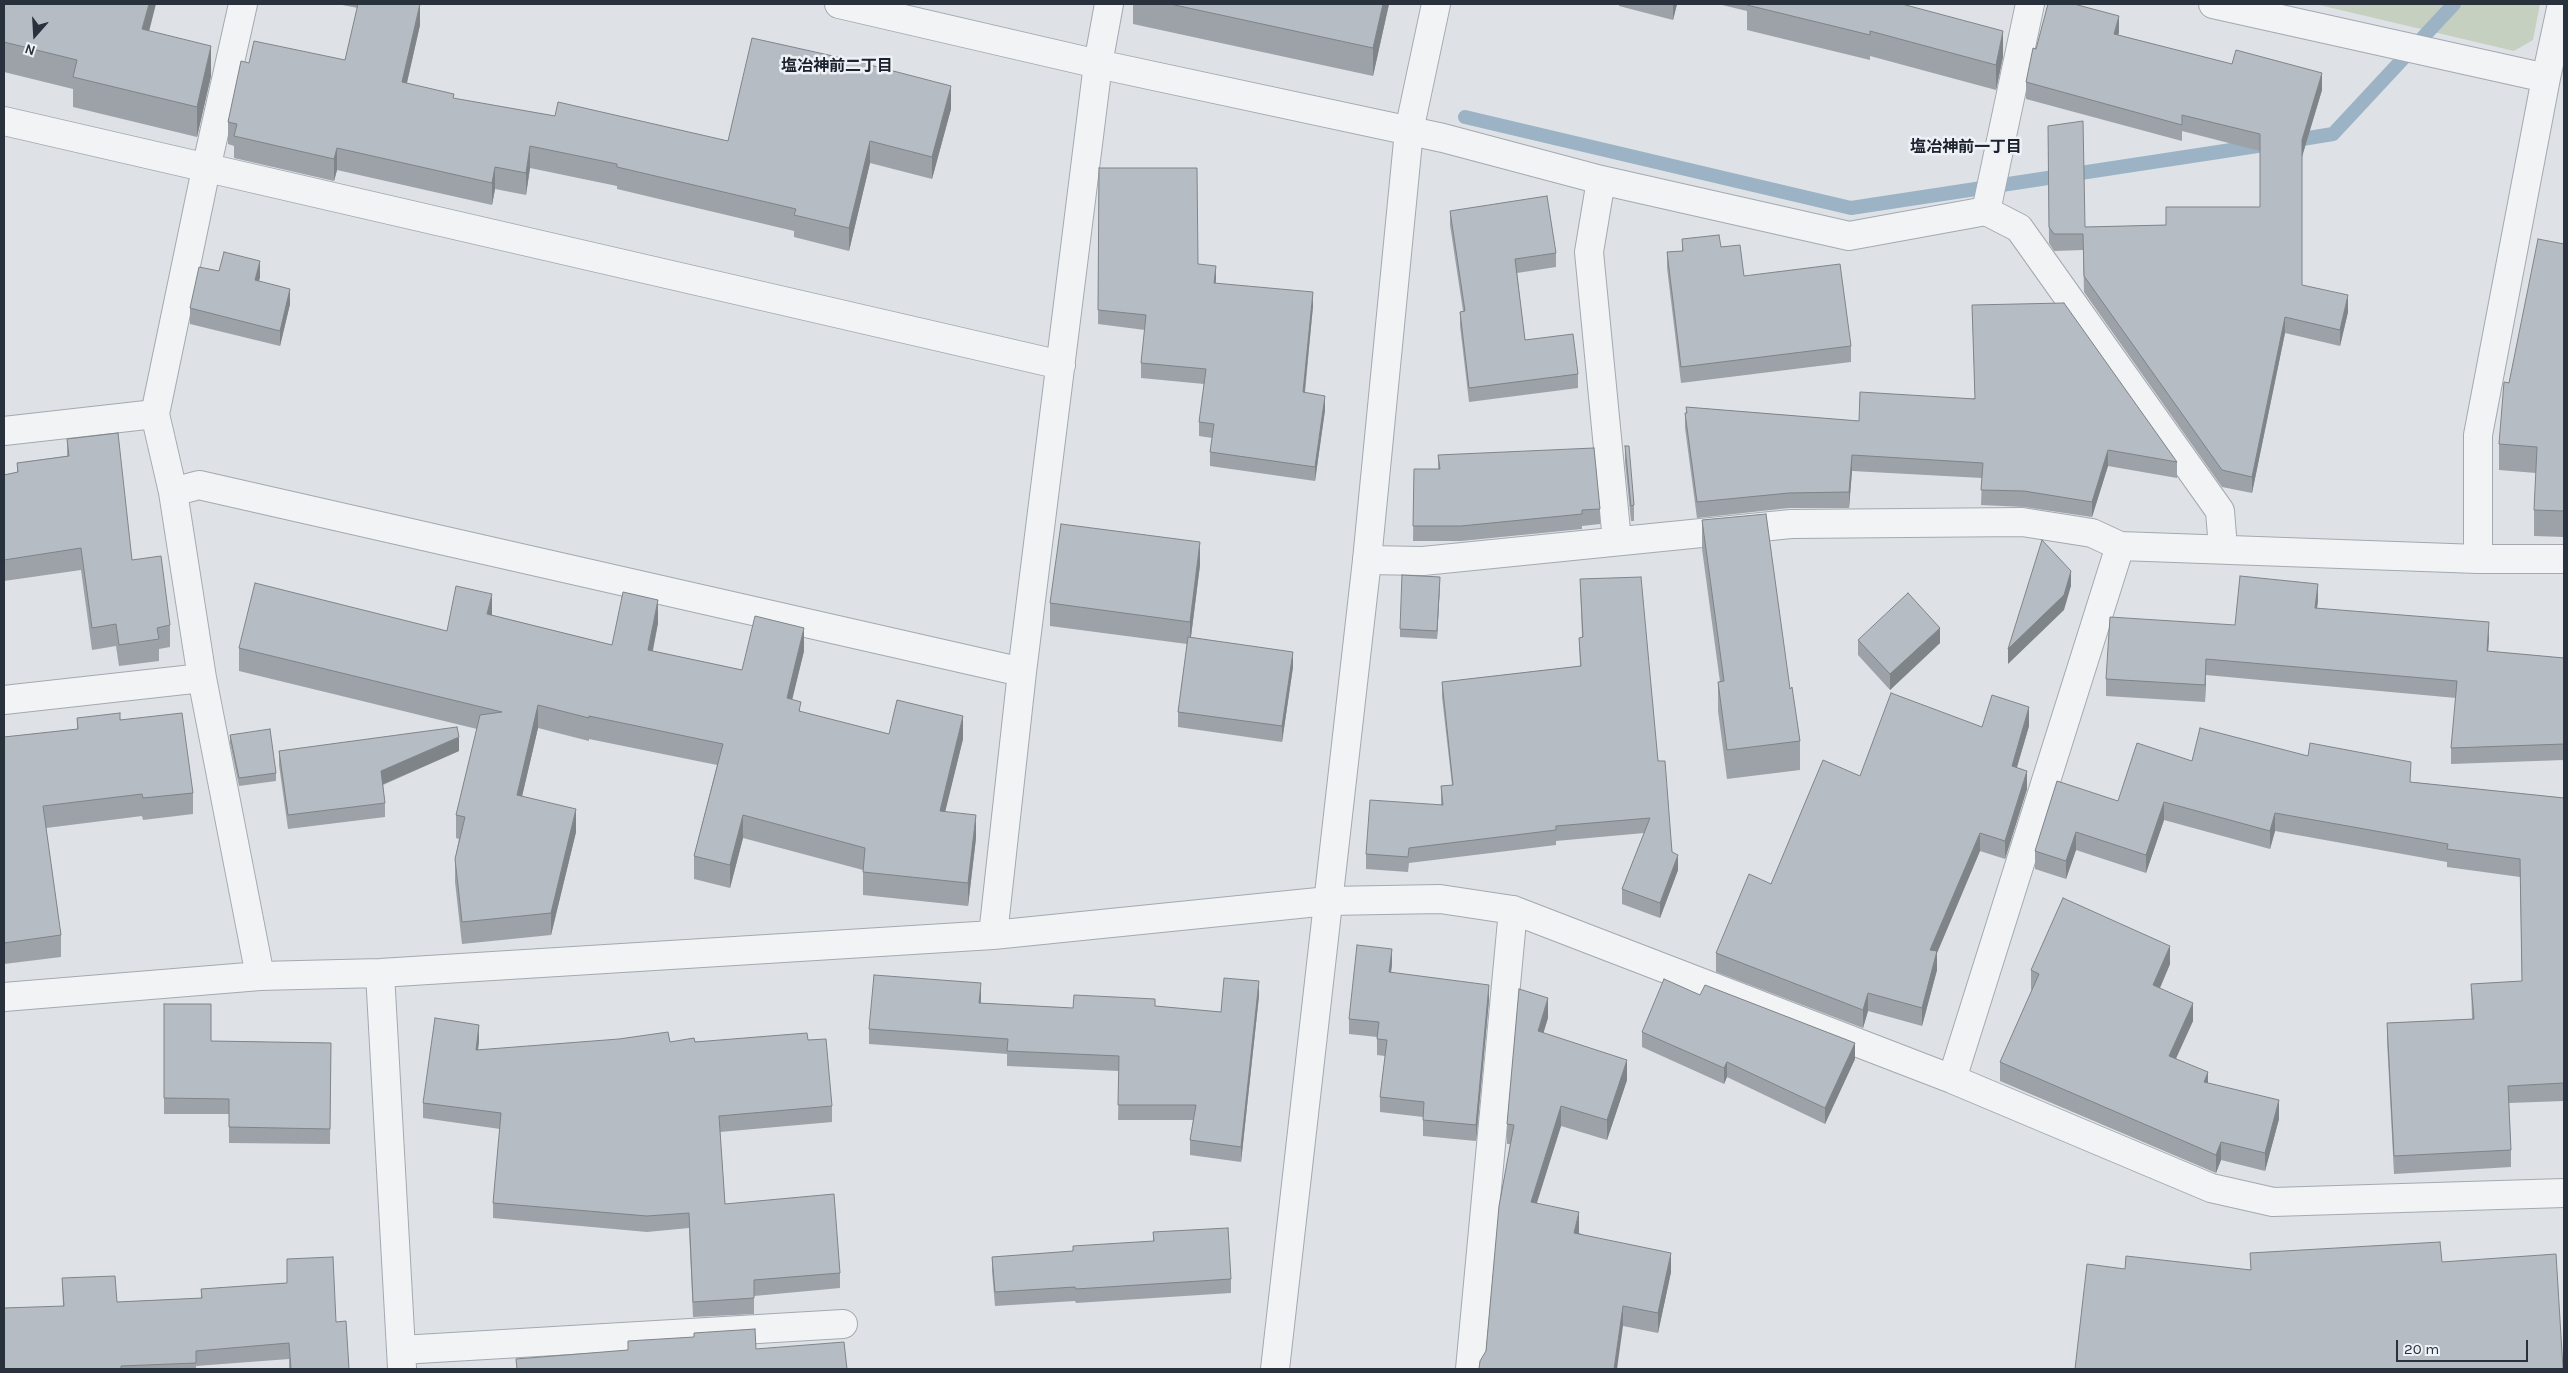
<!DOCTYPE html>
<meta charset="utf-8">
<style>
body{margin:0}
#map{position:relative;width:2568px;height:1373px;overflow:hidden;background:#dee2e7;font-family:Karla,sans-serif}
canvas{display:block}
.frame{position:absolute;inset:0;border:5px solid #29313c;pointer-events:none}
.north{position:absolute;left:10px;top:10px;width:50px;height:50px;-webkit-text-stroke:4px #eef1f5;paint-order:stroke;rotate:199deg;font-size:14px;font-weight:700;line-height:20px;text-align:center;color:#29313c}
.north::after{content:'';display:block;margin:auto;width:18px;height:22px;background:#29313c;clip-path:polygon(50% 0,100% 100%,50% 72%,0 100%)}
.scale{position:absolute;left:2396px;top:1340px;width:132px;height:22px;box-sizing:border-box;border:2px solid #29313c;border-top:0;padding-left:6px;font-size:15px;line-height:18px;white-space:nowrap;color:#29313c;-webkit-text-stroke:4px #eef1f5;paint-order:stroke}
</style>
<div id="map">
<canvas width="2568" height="1373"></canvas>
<div class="frame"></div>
<div class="north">N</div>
<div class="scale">20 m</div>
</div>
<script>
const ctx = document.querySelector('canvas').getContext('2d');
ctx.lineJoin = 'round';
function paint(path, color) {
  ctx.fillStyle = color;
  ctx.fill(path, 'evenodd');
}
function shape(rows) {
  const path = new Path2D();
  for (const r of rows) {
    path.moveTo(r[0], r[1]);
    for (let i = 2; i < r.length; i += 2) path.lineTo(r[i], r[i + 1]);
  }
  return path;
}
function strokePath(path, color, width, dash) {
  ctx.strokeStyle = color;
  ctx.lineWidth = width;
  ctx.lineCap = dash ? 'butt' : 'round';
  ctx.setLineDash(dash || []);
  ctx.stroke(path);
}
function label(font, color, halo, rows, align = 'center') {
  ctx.font = font + ' Karla,"Noto Sans JP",sans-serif';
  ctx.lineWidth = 5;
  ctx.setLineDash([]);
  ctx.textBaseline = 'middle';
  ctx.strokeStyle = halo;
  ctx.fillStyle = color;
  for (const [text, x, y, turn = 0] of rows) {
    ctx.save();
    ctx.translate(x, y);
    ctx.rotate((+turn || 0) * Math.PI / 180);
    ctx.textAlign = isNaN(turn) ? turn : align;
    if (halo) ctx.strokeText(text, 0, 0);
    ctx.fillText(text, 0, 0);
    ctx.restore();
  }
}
paint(shape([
 [2315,4,2540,4,2533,40,2514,51]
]), '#c5d0c0');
strokePath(shape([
 [1465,117,1851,208,2264,145],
 [2290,141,2333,134,2454,4]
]), '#9bb3c5', 14);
const minor = shape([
 [243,4,206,169,155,414,173,492,202,678,260,976],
 [839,4,1098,64,1443,138,1601,180,1849,236,1986,211,2030,4],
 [2213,4,2546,78],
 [4,121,1061,365],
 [1601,180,1589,252,1617,541],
 [1986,211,2019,228,2220,511,2223,548],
 [4,431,155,414],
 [173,492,199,485,1022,672],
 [2478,559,2478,435,2546,78,2562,4],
 [1367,560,1423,561,1791,524,2022,522,2092,533,2120,546],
 [4,700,202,678],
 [993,935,1022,672,1098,64,1109,4],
 [380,973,402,1368],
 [4,997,260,976,380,973,993,935,1328,901,1440,899,1513,910,1952,1079,2211,1188,2273,1202,2564,1193],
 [1952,1079,2120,546,2478,559,2564,559],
 [401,1350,843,1324],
 [1470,1369,1513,910]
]);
const tertiary = shape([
 [1275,1369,1367,560,1409,131,1436,4]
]);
strokePath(minor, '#a4a9b0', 30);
strokePath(tertiary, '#a4a9b0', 30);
strokePath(minor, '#f1f3f5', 28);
strokePath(tertiary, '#f1f3f5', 28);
paint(shape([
 [4,4,149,31,211,76,197,137,73,107,73,89,4,72],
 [337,4,420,4,420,25,407,83,454,99,555,116,728,141,951,109,932,179,870,163,849,251,794,237,794,231,617,189,617,186,530,168,526,195,495,189,492,205,337,170,334,181,234,158,234,146,228,144,228,122,249,63,345,60,358,8],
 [1133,4,1389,4,1373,76,1133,24],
 [1619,4,1677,4,1673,20,1619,6],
 [1718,4,1902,4,2003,57,1996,90,1870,56,1870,60,1747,30,1747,11],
 [2119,32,2118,35,2322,90,2302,156,2302,285,2348,312,2340,346,2285,333,2252,493,2222,487,2084,292,2083,250,2054,251,2049,243,2048,126,2085,227,2166,225,2260,207,2260,151,2182,131,2182,141,2026,99,2026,82,2036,49],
 [1099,168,1198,264,1216,283,1313,306,1305,393,1325,410,1315,481,1210,466,1210,452,1212,438,1199,436,1199,422,1204,384,1141,378,1141,363,1145,330,1098,324],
 [1450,211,1556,253,1556,267,1517,273,1525,340,1578,374,1578,388,1469,402,1460,326,1460,312,1463,311,1450,225],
 [1682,239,1721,247,1744,276,1851,346,1851,362,1681,383,1667,268,1667,252,1682,251],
 [2564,244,2564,537,2534,536,2534,510,2536,473,2499,470,2499,444,2509,383],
 [219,271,260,277,259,281,290,304,280,346,190,324,190,308],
 [1972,305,2177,462,2177,478,2108,466,2092,517,2024,507,1981,505,1982,478,1852,471,1849,508,1789,508,1697,518,1685,428,1685,413,1686,413,1686,407,1859,421,1975,398],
 [67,439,132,560,170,625,170,647,159,649,159,661,119,666,116,646,92,650,81,570,4,581,4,475,17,472,17,463,67,456],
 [1625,446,1634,505,1634,521,1631,521,1625,462],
 [1438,455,1600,509,1600,524,1582,526,1582,529,1461,541,1413,541,1414,469,1438,469],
 [1702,520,1790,689,1800,741,1800,770,1727,779,1718,711,1718,682,1720,682,1702,549],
 [1200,565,1191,637,1293,667,1282,742,1178,727,1178,712,1187,644,1050,626,1050,603],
 [1580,579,1658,761,1672,852,1678,870,1660,918,1622,904,1622,889,1644,833,1556,841,1556,845,1409,863,1408,872,1366,869,1366,854,1441,805,1441,786,1452,785,1442,697,1442,682,1580,666,1579,638,1582,637],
 [1440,584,1437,639,1400,637,1400,629],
 [2318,600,2317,608,2489,638,2488,651,2564,658,2564,760,2451,764,2451,748,2456,698,2206,675,2205,702,2106,696,2106,679,2235,625],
 [492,615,612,645,658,623,653,651,742,670,804,651,792,699,801,712,889,734,963,739,945,811,976,838,968,906,863,895,863,870,743,838,730,888,694,879,694,856,717,765,589,739,589,741,538,728,522,796,576,832,551,935,462,944,455,882,455,859,459,839,456,838,456,815,477,729,239,671,239,648,447,631],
 [1858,640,1940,643,1890,690,1858,655],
 [77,718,120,720,193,793,193,814,143,820,142,816,46,828,61,935,61,957,4,964,4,737,77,729],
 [2029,726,2017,767,2027,789,2005,859,1980,851,1937,953,1937,970,1922,1026,1868,1011,1863,1028,1716,972,1716,953,1771,884,1860,776,1982,727],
 [230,735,276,773,276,781,239,786,230,743],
 [279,751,459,751,383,785,385,803,385,817,288,829,279,765],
 [2308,756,2411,782,2564,798,2564,1101,2509,1103,2511,1150,2511,1167,2394,1174,2387,1041,2387,1023,2472,1019,2471,984,2522,981,2520,877,2447,867,2447,862,2275,831,2270,849,2164,820,2146,873,2076,850,2066,879,2035,869,2035,851,2118,801,2192,761],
 [1392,964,1391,972,1489,1000,1476,1141,1423,1136,1423,1117,1380,1112,1380,1097,1385,1056,1377,1055,1377,1037,1349,1034,1349,1019],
 [2170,964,2160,988,2193,1021,2176,1058,2208,1083,2279,1119,2265,1171,2221,1160,2216,1173,2000,1081,2000,1062,2032,990,2031,989,2031,970],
 [1259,996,1241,1162,1190,1155,1190,1140,1193,1120,1118,1120,1119,1071,1007,1066,1007,1054,869,1044,869,1029,981,998,981,1003,1073,1008,1155,1006,1221,1012],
 [164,1004,211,1041,331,1043,330,1144,229,1143,229,1114,164,1114],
 [1548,1018,1543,1033,1627,1080,1607,1140,1561,1126,1536,1204,1579,1232,1579,1233,1671,1272,1658,1333,1623,1326,1486,1351,1510,1144,1507,1144,1507,1124],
 [1642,1032,1855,1059,1825,1124,1727,1077,1724,1084,1642,1047],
 [808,1040,832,1106,832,1122,720,1132,725,1204,840,1273,840,1288,754,1296,754,1314,693,1317,689,1228,647,1232,493,1218,493,1203,500,1129,423,1118,423,1103,479,1041,478,1050,670,1042],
 [1153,1232,1231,1279,1231,1293,1076,1303,1075,1301,995,1306,992,1271,992,1257,1073,1251,1153,1241],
 [287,1259,336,1322,349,1369,289,1369,289,1359,196,1366,196,1369,4,1369,63,1306,62,1278,117,1302,201,1298,201,1289,287,1283]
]), '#9da2a8');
paint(shape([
 [149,4,156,4,142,59,142,29],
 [420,4,420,25,402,104,402,82],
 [1383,4,1389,4,1373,76,1373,48],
 [1673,4,1677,4,1673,20],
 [2119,16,2119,32,2114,50,2114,34],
 [2003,31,2003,57,1996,90,1996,65],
 [211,46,211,76,197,137,197,107],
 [2322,73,2322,90,2302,157,2302,140],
 [951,86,951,109,932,179,932,157],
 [870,141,870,163,849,251,849,228],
 [530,146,530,168,526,195,526,173],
 [337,148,337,170,334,181,334,159],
 [495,167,495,189,492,205,492,183],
 [260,261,260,277,255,295,255,280],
 [1216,266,1216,280,1214,297,1214,283],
 [290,289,290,304,280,346,280,331],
 [1313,292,1313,306,1303,407,1303,392],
 [2348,295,2348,312,2340,346,2340,330],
 [2285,317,2285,333,2252,493,2252,477],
 [1325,396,1325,410,1315,481,1315,467],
 [2108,450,2108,466,2092,517,2092,502],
 [1852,455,1852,471,1849,508,1849,492],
 [1200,542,1200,565,1190,644,1190,622],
 [2071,571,2071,586,2064,610,2008,664,2008,649],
 [1440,577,1440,584,1437,639,1437,631],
 [2318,584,2318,600,2315,624,2315,608],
 [492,594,492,617,487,614],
 [658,600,658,623,648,673,648,650],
 [2489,622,2489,638,2487,667,2487,651],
 [804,628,804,651,787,721,787,698],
 [1940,628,1940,643,1890,690,1890,674],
 [1293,652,1293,667,1282,742,1282,726],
 [2206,659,2206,675,2205,702,2205,685],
 [538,705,538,728,517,818,517,795],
 [2029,707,2029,726,2012,784,2012,766],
 [963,716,963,739,940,833,940,811],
 [459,737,459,751,381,785,381,771],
 [2027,771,2027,789,2005,859,2005,841],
 [2164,802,2164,820,2146,873,2146,855],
 [576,809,576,832,551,935,551,913],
 [2275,813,2275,831,2270,849,2270,831],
 [743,815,743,838,730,888,730,865],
 [976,815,976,838,968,906,968,883],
 [2076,832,2076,850,2066,879,2066,861],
 [1980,833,1980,851,1937,953,1937,970,1922,1026,1922,1008,1930,950],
 [1678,855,1678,870,1660,918,1660,903],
 [2170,946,2170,964,2153,1004,2153,985],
 [1392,949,1392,964,1389,988,1389,972],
 [1259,981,1259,996,1241,1162,1241,1147],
 [981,983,981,998,979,1018,979,1003],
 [1489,985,1489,1000,1476,1141,1476,1125],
 [1868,993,1868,1011,1863,1028,1863,1010],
 [1548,998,1548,1018,1538,1051,1538,1031],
 [2193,1003,2193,1021,2169,1074,2169,1056],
 [479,1025,479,1041,476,1066,476,1050],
 [1855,1043,1855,1059,1825,1124,1825,1108],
 [1627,1060,1627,1080,1607,1140,1607,1120],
 [1727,1062,1727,1077,1724,1084,1724,1068],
 [2208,1072,2208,1090,2204,1082],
 [2279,1100,2279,1119,2265,1171,2265,1153],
 [1561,1106,1561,1126,1531,1222,1531,1202],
 [2221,1142,2221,1160,2216,1173,2216,1155],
 [1579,1212,1579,1232,1574,1252,1574,1233],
 [1671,1253,1671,1272,1658,1333,1658,1313],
 [1623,1306,1623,1326,1617,1369,1614,1369]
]), '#7f8488');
const building = shape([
 [4,4,149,4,142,29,211,46,197,107,73,77,77,60,4,42,4,4],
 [358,4,420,4,402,82,454,94,453,98,555,116,558,102,728,141,752,38,851,60,951,86,932,157,870,141,849,228,794,215,796,209,617,167,617,164,530,146,526,173,495,167,492,183,337,148,334,159,234,136,237,124,228,122,241,61,249,63,254,41,345,60,358,4],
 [1170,4,1383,4,1373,48,1170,4],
 [1747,4,1902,4,2003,31,1996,65,1870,31,1870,35,1747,5,1747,4],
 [2048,4,2074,4,2119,16,2114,34,2232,64,2236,50,2322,73,2302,140,2302,285,2348,295,2340,330,2285,317,2252,477,2222,470,2084,276,2083,234,2054,234,2049,227,2048,126,2083,121,2085,227,2166,225,2166,207,2260,207,2260,134,2182,115,2182,125,2026,82,2033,48,2036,49,2048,4],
 [1099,168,1197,168,1198,264,1216,266,1214,283,1313,292,1303,392,1325,396,1315,467,1210,452,1214,424,1199,422,1206,369,1141,363,1146,315,1098,310,1099,168],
 [1547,196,1556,253,1515,259,1525,340,1573,334,1578,374,1469,388,1460,312,1465,311,1450,211,1547,196],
 [1719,235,1721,247,1740,245,1744,276,1840,264,1851,346,1681,367,1667,252,1683,251,1682,239,1719,235],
 [2538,239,2564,244,2564,511,2534,510,2537,447,2499,444,2504,382,2509,383,2538,239],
 [224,252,260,261,255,280,290,289,280,331,190,308,199,267,219,271,224,252],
 [2064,303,2177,462,2108,450,2092,502,2024,491,1981,490,1983,463,1852,455,1849,492,1789,493,1697,502,1685,413,1687,413,1686,407,1859,421,1860,392,1975,399,1972,305,2064,303],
 [118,433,132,560,161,556,170,625,157,628,159,639,119,645,116,624,92,628,81,548,4,560,4,580,4,475,18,472,17,463,69,456,67,439,118,433],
 [1625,446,1629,446,1634,505,1631,506,1625,446],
 [1594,448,1600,509,1582,510,1582,514,1461,526,1413,526,1414,469,1440,469,1438,455,1594,448],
 [1766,514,1790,689,1792,687,1800,741,1727,750,1718,682,1724,681,1702,520,1766,514],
 [1061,524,1200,542,1190,622,1050,603,1061,524],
 [2042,540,2071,571,2064,595,2008,649,2042,540],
 [1402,575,1440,577,1437,631,1400,629,1402,575],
 [2240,576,2318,584,2315,608,2489,622,2487,651,2564,658,2564,744,2451,748,2457,681,2206,659,2205,685,2106,679,2110,617,2235,625,2240,576],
 [1641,577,1658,761,1665,761,1672,852,1678,855,1660,903,1622,889,1650,818,1556,826,1556,830,1409,848,1408,857,1366,854,1370,800,1443,805,1441,786,1453,785,1442,682,1581,666,1579,638,1583,637,1580,579,1641,577],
 [255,583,447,631,456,586,492,594,487,614,612,645,623,592,658,600,648,650,742,670,755,616,804,628,787,698,801,702,799,711,889,734,897,700,963,716,940,811,976,815,968,883,863,872,865,848,743,815,730,865,694,856,723,744,589,716,589,718,538,705,517,795,576,809,551,913,462,922,455,859,465,817,456,815,480,715,502,712,239,648,255,583],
 [1908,593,1940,628,1890,674,1858,640,1908,593],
 [1188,637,1293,652,1282,726,1178,712,1188,637],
 [1891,693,1982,727,1992,695,2029,707,2012,766,2027,771,2005,841,1980,833,1930,950,1937,951,1922,1008,1868,993,1863,1010,1716,953,1749,874,1771,884,1823,760,1860,776,1891,693],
 [120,713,120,720,182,713,193,793,143,798,142,794,43,806,61,935,4,943,4,737,78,729,77,718,120,713],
 [457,727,459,737,381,771,385,803,288,815,279,751,457,727],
 [2200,728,2308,756,2310,743,2411,762,2410,782,2564,798,2564,1083,2508,1086,2511,1150,2394,1156,2387,1023,2474,1019,2471,984,2522,981,2520,859,2447,849,2448,844,2275,813,2270,831,2164,802,2146,855,2076,832,2066,861,2035,851,2057,781,2118,801,2137,743,2192,761,2200,728],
 [270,729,276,773,239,778,230,735,270,729],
 [2063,898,2170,946,2153,985,2193,1003,2169,1056,2208,1072,2204,1082,2279,1100,2265,1153,2221,1142,2216,1155,2000,1062,2039,974,2031,970,2063,898],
 [1357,945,1392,949,1389,972,1489,985,1476,1125,1423,1120,1424,1102,1380,1097,1387,1040,1377,1039,1379,1022,1349,1019,1357,945],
 [874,975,981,983,979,1003,1073,1008,1074,995,1155,999,1155,1006,1221,1012,1224,978,1259,981,1241,1147,1190,1140,1196,1105,1118,1105,1119,1056,1007,1051,1008,1039,869,1029,874,975],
 [1664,979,1700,995,1705,985,1855,1043,1825,1108,1727,1062,1724,1068,1642,1032,1664,979],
 [1519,989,1548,998,1538,1031,1627,1060,1607,1120,1561,1106,1531,1202,1579,1212,1574,1233,1671,1253,1658,1313,1623,1306,1614,1369,1479,1369,1480,1361,1486,1351,1499,1206,1514,1125,1507,1124,1519,989],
 [164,1004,211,1004,211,1041,331,1043,330,1129,229,1127,229,1099,164,1098,164,1004],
 [435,1018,479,1025,476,1050,619,1039,668,1032,670,1042,694,1038,695,1042,807,1033,808,1040,826,1039,832,1106,719,1116,725,1204,834,1194,840,1273,754,1280,754,1298,693,1302,689,1213,647,1216,493,1203,501,1113,423,1103,435,1018],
 [1228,1228,1231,1279,1076,1289,1075,1287,995,1292,992,1257,1073,1251,1073,1246,1154,1241,1153,1232,1228,1228],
 [2440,1242,2442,1262,2556,1254,2563,1369,2075,1369,2087,1264,2125,1269,2126,1256,2251,1270,2250,1253,2440,1242],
 [333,1257,336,1322,346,1321,349,1369,291,1369,289,1343,196,1351,196,1363,121,1366,121,1369,4,1369,4,1308,64,1306,62,1278,115,1276,117,1302,202,1298,201,1289,287,1283,287,1259,333,1257],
 [755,1329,756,1349,844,1342,847,1369,517,1369,516,1359,628,1350,628,1341,694,1337,694,1333,755,1329]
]);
paint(building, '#b6bcc3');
strokePath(building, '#7f8488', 1);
label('bold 16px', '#1b222d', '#eef1f5', [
 ["塩冶神前二丁目",837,66],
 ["塩冶神前一丁目",1966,147]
]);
</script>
